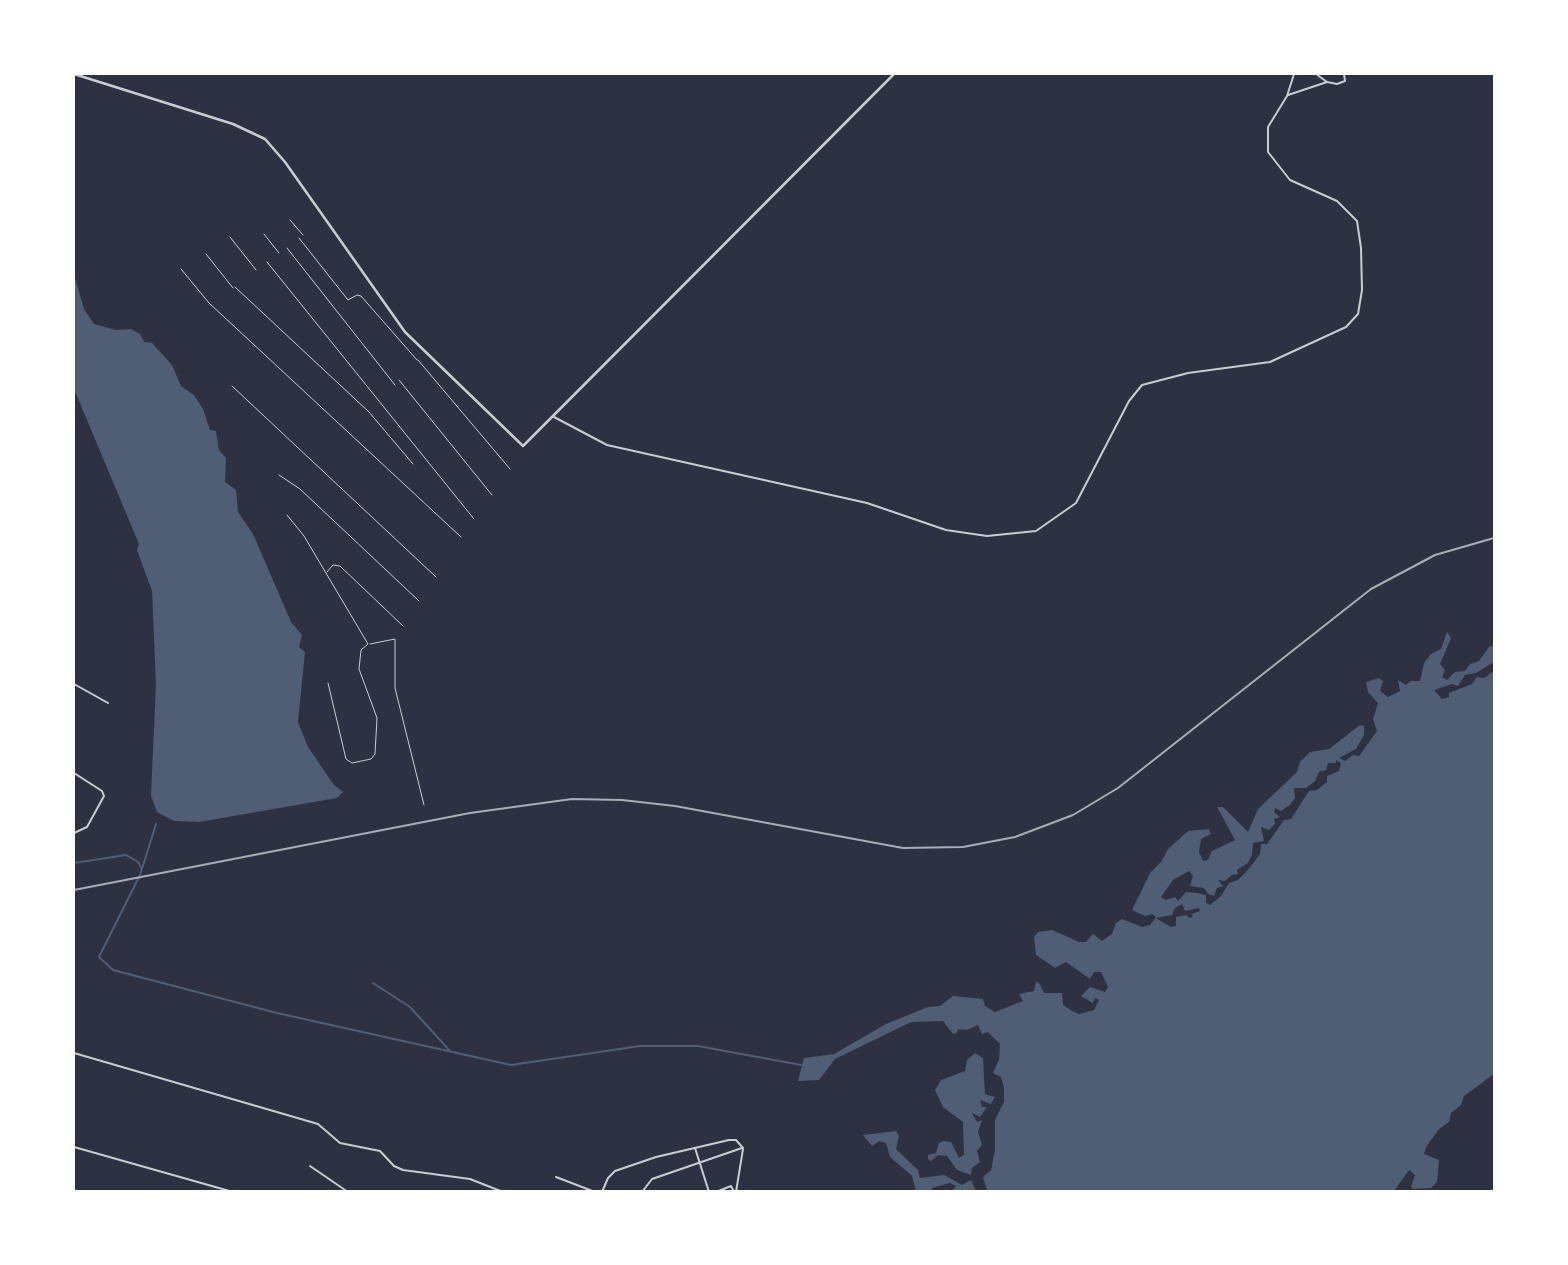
<!DOCTYPE html>
<style>
body{margin:0}
#map{position:relative;width:1568px;height:1265px;overflow:hidden;background:#2d3142;font-family:"DejaVu Sans",sans-serif}
canvas{display:block}
.frame{position:absolute;inset:0;border:75px solid #fff;pointer-events:none}
</style>
<div id="map">
<canvas width="1568" height="1265"></canvas>
<div class="frame"></div>
</div>
<script>
const ctx = document.querySelector('canvas').getContext('2d');
ctx.lineJoin = 'round';
function paint(path, color) {
  ctx.fillStyle = color;
  ctx.fill(path, 'evenodd');
}
function shape(rows) {
  const path = new Path2D();
  for (const r of rows) {
    path.moveTo(r[0], r[1]);
    for (let i = 2; i < r.length; i += 2) path.lineTo(r[i], r[i + 1]);
  }
  return path;
}
function strokePath(path, color, width, dash) {
  ctx.strokeStyle = color;
  ctx.lineWidth = width;
  ctx.lineCap = dash ? 'butt' : 'round';
  ctx.setLineDash(dash || []);
  ctx.stroke(path);
}
paint(shape([
 [74,274,84,309,94,324,116,330,131,329,140,334,144,342,152,343,172,365,181,386,194,395,203,409,210,430,216,431,219,450,226,458,225,482,236,490,238,512,253,534,291,622,302,635,299,647,305,652,298,722,308,747,334,785,343,792,337,798,199,822,174,821,157,812,151,796,156,684,152,591,137,550,139,544,74,389],
 [1447,632,1451,638,1440,664,1445,670,1442,677,1447,680,1455,672,1465,671,1470,664,1479,661,1489,647,1494,645,1494,662,1476,673,1465,675,1458,686,1452,684,1434,690,1442,699,1449,697,1449,693,1472,684,1477,677,1484,678,1494,671,1494,1074,1464,1096,1461,1105,1451,1113,1449,1122,1439,1129,1426,1147,1424,1154,1439,1160,1437,1182,1431,1188,1413,1189,1411,1186,1415,1175,1409,1170,1394,1191,987,1191,983,1177,991,1170,995,1150,995,1120,1004,1102,1004,1088,1001,1077,993,1073,999,1060,1000,1044,988,1032,982,1034,978,1025,967,1030,958,1029,957,1033,953,1034,943,1021,911,1022,835,1059,819,1080,798,1081,804,1058,834,1054,886,1024,928,1007,940,1006,953,996,983,999,985,1006,995,1012,1023,1001,1019,994,1034,991,1036,982,1039,983,1044,993,1062,993,1063,1005,1072,1011,1079,1014,1094,1010,1099,1000,1095,998,1093,1003,1081,996,1090,987,1105,992,1108,987,1101,972,1094,972,1090,979,1066,962,1055,968,1036,955,1034,937,1038,932,1052,930,1079,942,1086,942,1093,934,1102,941,1112,934,1116,923,1122,919,1142,927,1150,925,1156,917,1152,914,1145,916,1132,910,1150,873,1161,862,1168,849,1188,831,1209,829,1211,834,1201,839,1199,852,1203,861,1208,860,1212,851,1235,840,1217,807,1223,807,1248,832,1258,809,1297,772,1300,762,1310,752,1329,749,1360,725,1364,726,1364,735,1356,749,1339,758,1345,761,1353,755,1359,756,1377,731,1373,719,1378,703,1368,692,1366,682,1379,678,1383,681,1380,691,1388,697,1400,691,1398,680,1406,685,1411,681,1420,681,1424,663,1431,654,1441,649],
 [1336,760,1341,763,1339,771,1327,776,1327,782,1317,790,1309,791,1291,819,1284,820,1267,844,1261,844,1260,854,1247,871,1238,880,1229,883,1221,896,1210,905,1206,903,1206,895,1197,893,1186,892,1178,901,1175,897,1166,900,1161,897,1173,880,1189,871,1193,876,1190,886,1204,888,1208,894,1214,896,1217,888,1223,886,1218,880,1225,881,1232,875,1238,874,1237,870,1248,863,1252,855,1253,843,1264,841,1261,827,1269,830,1275,824,1274,819,1280,817,1274,812,1275,808,1281,811,1290,805,1295,798,1294,788,1306,788,1315,781,1319,772,1326,770,1328,763,1336,763],
 [1182,904,1185,911,1199,908,1200,911,1191,914,1193,916,1190,918,1186,915,1176,917,1176,926,1171,927,1156,918,1172,915,1175,908],
 [975,1053,983,1058,985,1094,995,1097,991,1104,980,1100,982,1107,987,1107,980,1117,972,1113,977,1122,982,1120,978,1132,982,1145,977,1151,980,1162,972,1168,971,1175,957,1170,947,1156,938,1155,931,1161,928,1159,928,1155,936,1153,939,1143,943,1141,951,1142,959,1158,964,1155,963,1122,943,1107,935,1090,941,1080,965,1071,967,1060],
 [896,1131,899,1136,896,1149,918,1170,920,1178,944,1175,962,1185,971,1180,976,1191,952,1191,956,1186,950,1183,932,1188,932,1191,916,1191,912,1176,890,1157,886,1143,879,1141,872,1146,863,1135]
]), '#4f5d75');
strokePath(shape([
 [156,824,140,875,99,957,113,970,277,1013,511,1065,640,1046,698,1046,801,1065],
 [74,863,126,855,138,862,142,869],
 [373,983,410,1007,450,1051]
]), '#4f5d75', 2);
strokePath(shape([
 [290,220,303,235],
 [264,234,279,253],
 [230,237,256,270],
 [299,238,348,300,357,295,361,296,417,360],
 [287,248,395,385],
 [206,254,233,288],
 [267,262,474,519],
 [181,269,209,303,461,537],
 [235,287,369,412,413,464],
 [418,360,510,469],
 [399,380,492,495],
 [232,386,436,577],
 [279,475,300,489,419,601],
 [287,515,304,536,368,644,361,650,359,669,377,718,375,754,371,759,352,763,346,759,328,683],
 [327,572,333,565,340,566,403,626],
 [370,644,395,639,395,688,424,805]
]), '#caccd0', 1);
strokePath(shape([
 [1316,74,1327,82,1337,84,1345,81,1344,74],
 [1288,95,1327,82],
 [554,417,607,445,867,503,946,530,987,536,1036,531,1076,503,1129,401,1142,385,1188,373,1270,362,1346,327,1358,314,1362,290,1361,248,1357,221,1337,201,1290,180,1268,152,1268,127,1287,96,1294,74],
 [74,684,108,703],
 [74,773,102,791,104,796,87,827,74,833],
 [74,1053,318,1124,340,1143,380,1151,394,1166,403,1170,470,1179,503,1192],
 [74,1147,233,1192],
 [695,1148,709,1192],
 [310,1166,348,1192],
 [556,1177,595,1192],
 [602,1192,608,1178,615,1171,656,1157,729,1140,736,1140,743,1148],
 [642,1192,652,1179,742,1148],
 [716,1192,731,1186,734,1192],
 [736,1192,743,1149]
]), '#caccd0', 2);
strokePath(shape([
 [74,74,233,124,265,139,285,162,405,332,523,446,894,74]
]), '#caccd0', 2.5);
strokePath(shape([
 [74,890,470,813,572,799,622,800,675,806,903,848,963,847,1015,837,1073,815,1118,788,1371,589,1435,555,1494,538]
]), '#abadb3', 2);
</script>
